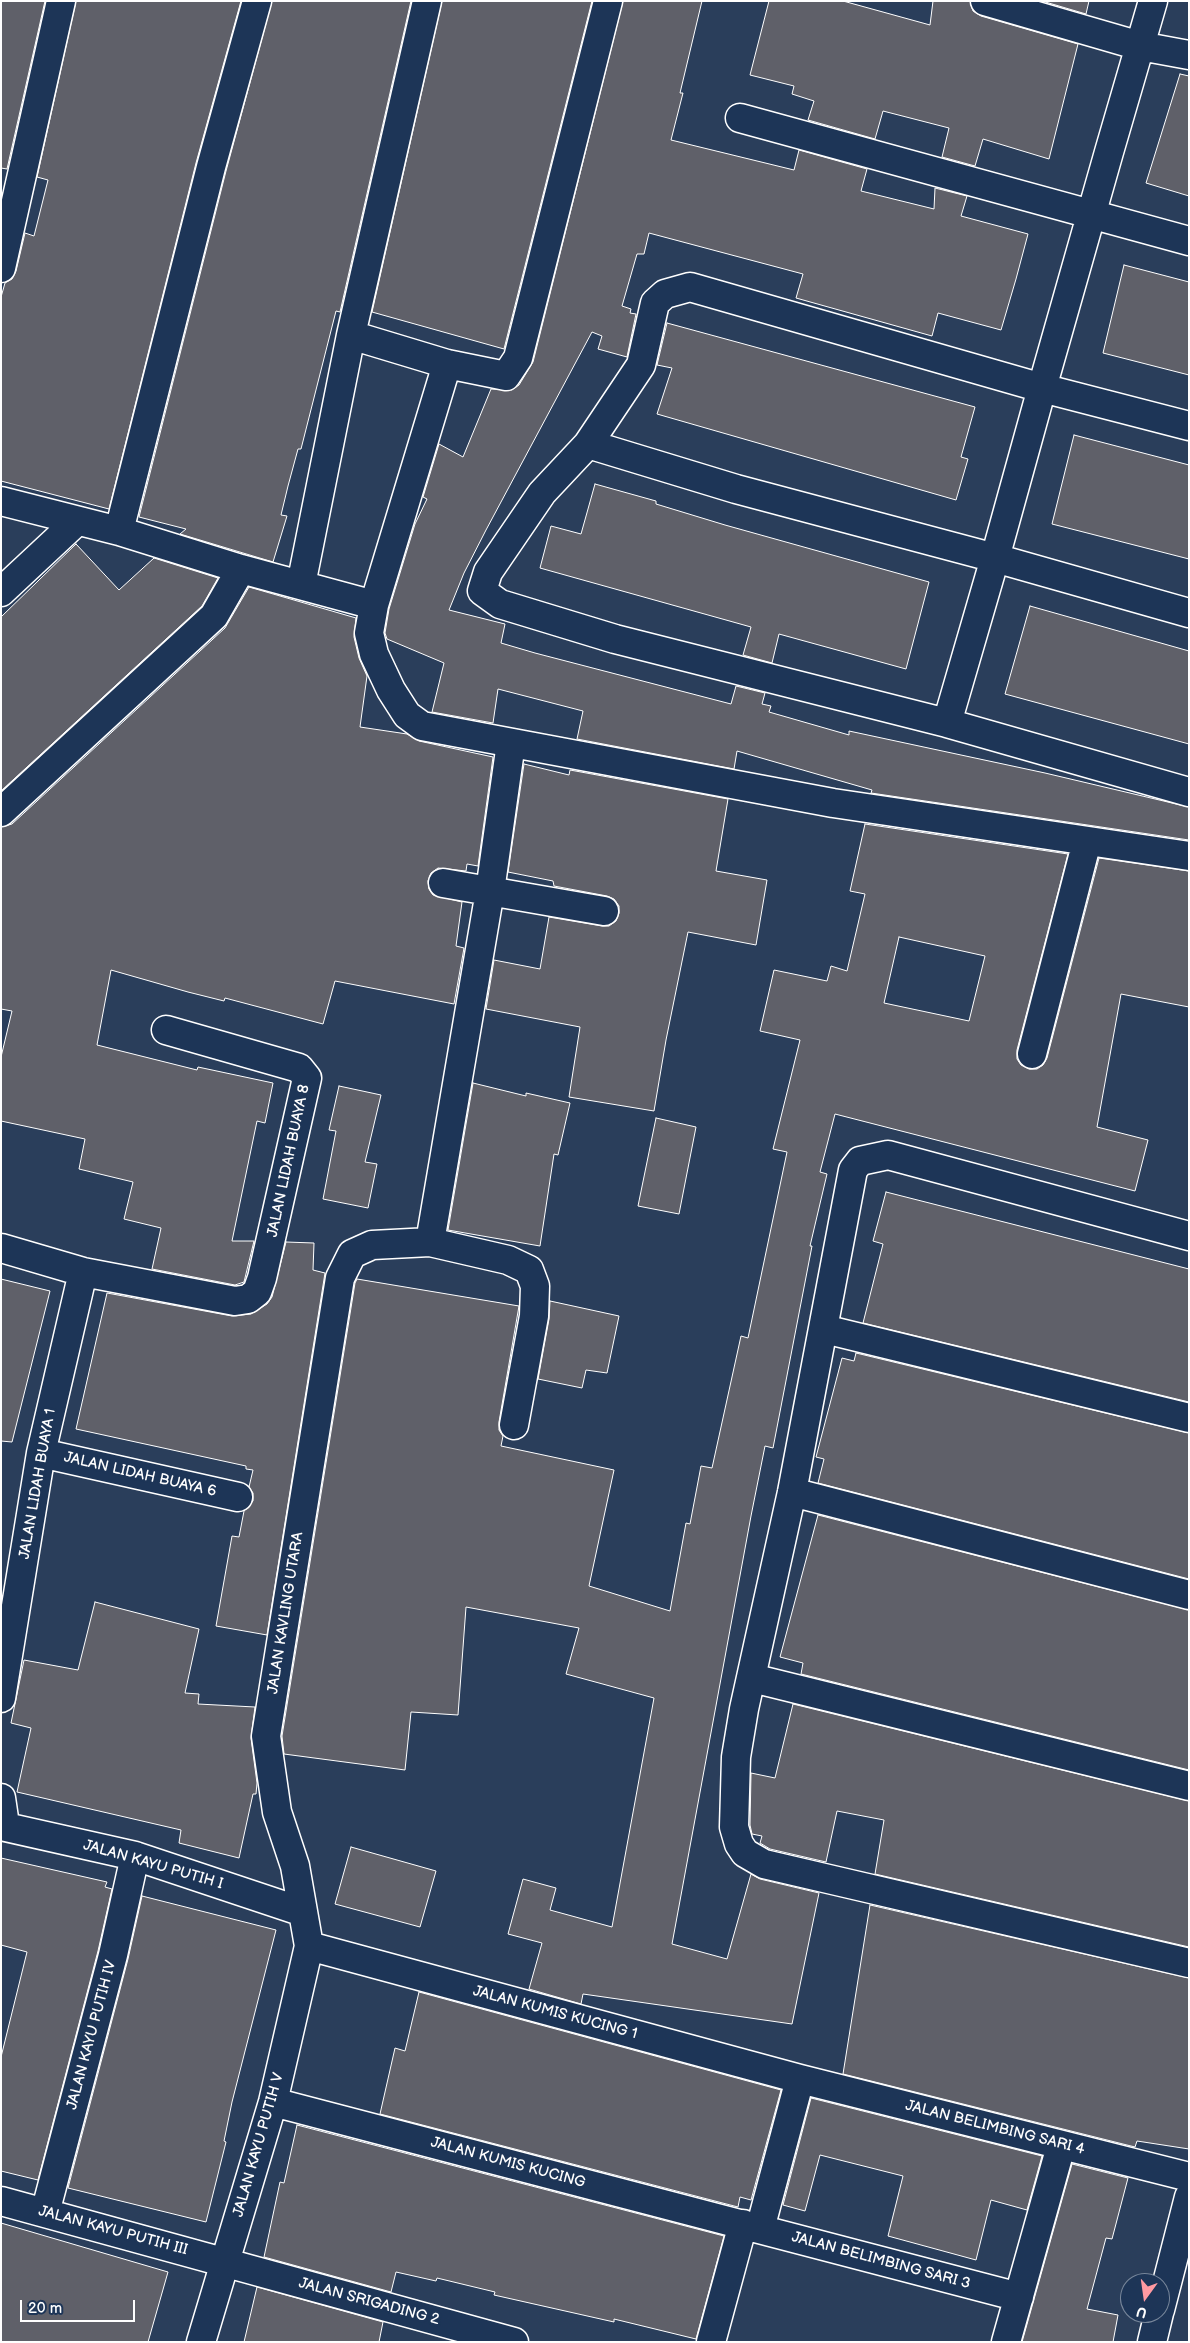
<!DOCTYPE html>
<style>
body{margin:0}
#map{position:relative;width:1190px;height:2343px;overflow:hidden;background:#2a3e5b;font-family:"Balsamiq Sans",sans-serif}
canvas{display:block}
.frame{position:absolute;inset:0;border:2px solid #fff;pointer-events:none}
.north{position:absolute;left:1120px;top:2273px;width:50px;height:50px;box-sizing:border-box;background:#1d3557;border:1px solid #77869a;border-radius:50%;rotate:194deg;font-size:14px;font-weight:700;line-height:20px;text-align:center;color:#fff}
.north::after{content:'';display:block;margin:auto;width:18px;height:22px;background:#ff9aa2;clip-path:polygon(50% 0,100% 100%,50% 72%,0 100%)}
.scale{position:absolute;left:20px;top:2300px;width:115px;height:22px;box-sizing:border-box;border:2px solid #fff;border-top:0;padding-left:6px;font-size:15px;line-height:18px;white-space:nowrap;color:#fff;-webkit-text-stroke:4px #1d3557;paint-order:stroke}
</style>
<div id="map">
<canvas width="1190" height="2343"></canvas>
<div class="frame"></div>
<div class="north">U</div>
<div class="scale">20 m</div>
</div>
<script>
const ctx = document.querySelector('canvas').getContext('2d');
ctx.lineJoin = 'round';
function paint(path, color) {
  ctx.fillStyle = color;
  ctx.fill(path, 'evenodd');
}
function shape(rows) {
  const path = new Path2D();
  for (const r of rows) {
    path.moveTo(r[0], r[1]);
    for (let i = 2; i < r.length; i += 2) path.lineTo(r[i], r[i + 1]);
  }
  return path;
}
function strokePath(path, color, width, dash) {
  ctx.strokeStyle = color;
  ctx.lineWidth = width;
  ctx.lineCap = dash ? 'butt' : 'round';
  ctx.setLineDash(dash || []);
  ctx.stroke(path);
}
function label(font, color, halo, rows, align = 'center') {
  ctx.font = font + ' "Balsamiq Sans",sans-serif';
  ctx.lineWidth = 5;
  ctx.setLineDash([]);
  ctx.textBaseline = 'middle';
  ctx.strokeStyle = halo;
  ctx.fillStyle = color;
  for (const [text, x, y, turn = 0] of rows) {
    ctx.save();
    ctx.translate(x, y);
    ctx.rotate((+turn || 0) * Math.PI / 180);
    ctx.textAlign = isNaN(turn) ? turn : align;
    if (halo) ctx.strokeText(text, 0, 0);
    ctx.fillText(text, 0, 0);
    ctx.restore();
  }
}
const building = shape([
 [1,1,45,1,7,169,1,168,1,1],
 [76,1,241,1,196,163,109,509,1,481,1,297,5,283,12,279,16,271,25,233,34,236,48,180,37,177,76,1],
 [272,1,411,1,340,312,336,311,301,449,298,449,288,486,281,515,287,516,273,562,180,534,186,529,139,517,226,171,272,1],
 [442,1,592,1,504,349,372,312,442,1],
 [623,1,702,1,680,93,683,93,671,140,794,170,799,150,867,169,861,191,934,209,935,188,967,196,961,216,1028,234,1016,279,1001,330,938,313,932,336,796,298,803,274,649,233,644,254,637,254,622,306,631,309,630,313,636,314,627,357,598,349,602,336,592,332,486,530,464,573,449,610,505,624,501,643,535,653,731,704,736,686,765,693,762,704,771,706,769,712,849,735,849,731,1045,773,1189,807,1189,840,871,793,872,790,737,751,734,769,577,739,583,711,498,689,493,723,432,712,444,663,387,639,385,633,389,609,415,524,427,499,423,497,439,444,463,457,491,389,512,390,519,385,533,362,623,1],
 [769,1,843,1,930,25,933,1,970,1,973,11,981,16,1078,44,1049,159,983,139,975,166,942,157,949,128,883,111,875,139,808,120,814,101,792,94,794,86,750,75,769,1],
 [1042,1,1089,1,1086,14,1042,1],
 [1180,74,1189,76,1189,196,1146,183,1180,74],
 [1124,265,1189,282,1189,375,1103,353,1124,265],
 [667,323,975,407,961,457,968,459,956,500,657,414,672,368,657,365,667,323],
 [1074,435,1189,465,1189,559,1052,524,1074,435],
 [595,484,656,501,656,504,725,525,929,582,906,669,779,634,772,663,743,655,751,627,540,568,551,526,581,534,595,484],
 [76,544,119,590,154,558,218,578,202,606,1,791,1,617,76,544],
 [249,587,356,618,354,637,359,658,367,676,360,727,407,734,419,741,493,757,478,866,467,864,466,871,438,868,431,873,428,881,429,889,433,895,462,902,456,946,464,948,454,1004,335,981,323,1024,225,998,224,1001,188,992,111,970,97,1045,197,1070,198,1067,273,1083,265,1123,257,1121,232,1241,254,1241,244,1282,235,1285,152,1269,161,1228,124,1219,133,1182,79,1169,85,1139,1,1121,1,1057,12,1011,1,1009,1,827,12,824,225,628,249,587],
 [1030,606,1189,651,1189,744,1005,694,1030,606],
 [524,764,569,775,570,770,728,799,716,871,767,880,756,945,688,932,666,1040,654,1111,569,1097,580,1027,486,1009,494,960,540,969,549,917,602,926,609,926,616,921,619,913,619,906,614,899,607,896,554,886,553,881,508,872,524,764],
 [865,824,1068,854,1017,1050,1017,1059,1021,1065,1029,1069,1037,1069,1043,1065,1047,1058,1099,858,1189,871,1189,1007,1121,994,1097,1127,1148,1140,1135,1191,835,1114,820,1172,827,1174,810,1246,812,1246,773,1448,765,1446,751,1516,672,1944,727,1959,751,1874,760,1879,819,1893,792,2024,583,1994,581,2004,529,1989,542,1943,508,1934,523,1879,556,1888,550,1910,612,1927,654,1698,566,1674,579,1628,466,1607,458,1715,411,1712,405,1770,284,1754,282,1736,355,1283,357,1279,519,1306,499,1422,499,1430,503,1436,501,1446,614,1470,589,1586,670,1611,686,1523,690,1524,701,1466,712,1468,741,1336,748,1338,787,1152,773,1149,800,1040,760,1031,774,970,827,981,831,966,847,971,865,894,850,891,865,824],
 [899,937,985,956,969,1021,884,1003,899,937],
 [473,1083,526,1096,526,1093,570,1103,558,1155,554,1154,540,1246,448,1230,473,1083],
 [339,1086,381,1095,365,1162,377,1164,368,1208,323,1199,336,1131,329,1130,339,1086],
 [656,1118,696,1127,679,1214,638,1206,656,1118],
 [886,1192,1189,1269,1189,1402,863,1323,883,1244,873,1241,886,1192],
 [286,1242,314,1243,313,1270,325,1273,267,1635,216,1626,232,1536,239,1537,244,1511,253,1501,253,1493,249,1487,253,1470,246,1469,246,1466,76,1429,107,1293,232,1316,251,1314,267,1304,272,1297,286,1242],
 [1,1279,50,1291,12,1442,1,1441,1,1279],
 [550,1301,619,1316,607,1373,586,1370,582,1388,538,1379,549,1319,550,1301],
 [856,1353,1189,1433,1189,1579,818,1483,824,1459,816,1457,842,1358,854,1361,856,1353],
 [818,1515,1189,1610,1189,1770,801,1674,803,1663,780,1657,818,1515],
 [95,1602,199,1629,185,1693,199,1694,198,1704,255,1707,251,1738,257,1783,256,1794,253,1794,239,1858,179,1843,181,1830,17,1792,31,1728,11,1723,24,1660,78,1670,95,1602],
 [793,1704,1189,1801,1189,1947,875,1874,884,1820,837,1811,826,1862,770,1849,760,1843,762,1836,752,1834,750,1825,751,1773,775,1778,793,1704],
 [351,1847,436,1871,420,1927,335,1904,351,1847],
 [1,1858,107,1882,105,1887,112,1889,98,1951,38,2180,1,2171,1,2057,27,1952,1,1945,1,1858],
 [142,1896,276,1930,232,2102,224,2141,226,2142,206,2222,68,2188,128,1959,142,1896],
 [870,1905,1189,1978,1189,2149,1137,2141,1135,2147,843,2074,870,1905],
 [419,1992,781,2090,751,2200,740,2197,738,2207,380,2114,395,2048,405,2051,419,1992],
 [811,2098,1042,2156,1027,2210,991,2200,976,2260,888,2236,903,2176,820,2155,805,2211,783,2205,811,2098],
 [297,2125,724,2236,696,2339,614,2319,614,2322,494,2295,495,2292,437,2278,436,2281,396,2272,391,2292,264,2257,280,2182,284,2183,297,2125],
 [1072,2164,1128,2178,1112,2239,1106,2238,1087,2309,1118,2315,1113,2342,1022,2342,1072,2164],
 [1,2223,168,2272,148,2342,1,2342,1,2223],
 [257,2287,383,2322,379,2342,244,2342,257,2287]
]);
paint(building, '#5f6069');
strokePath(building, '#fff', 1);
const minor = shape([
 [985,1,1140,46,1189,55],
 [1153,1,1109,152,1042,388,995,558,947,723,615,639,500,604,482,591,488,572,542,493,588,444,641,365,655,303,665,294,690,287,1042,388,1189,426],
 [740,118,1189,241],
 [1,268,61,1],
 [351,335,447,364,506,376,518,358,608,1],
 [447,364,374,605,369,633,374,654,391,690,407,715,422,726,833,803,1189,856],
 [588,444,736,489,995,558,1189,613],
 [1,501,119,531,241,569,374,605],
 [119,531,211,167,257,1],
 [301,585,351,335,427,1],
 [1,592,76,522],
 [947,723,1189,792],
 [1,812,214,616,241,569],
 [443,883,604,911],
 [1032,1054,1087,841],
 [1189,1236,888,1155,860,1161,853,1170,792,1492,744,1709,736,1757,734,1827,739,1844,745,1853,764,1864,1189,1963],
 [430,1242,490,891,511,743],
 [1,1248,83,1272,235,1301,248,1299,257,1292,262,1278,307,1078,299,1068,166,1030],
 [824,1329,1189,1418],
 [41,1453,238,1497],
 [792,1492,1189,1595],
 [752,1678,1189,1786],
 [1,1698,41,1453,83,1272],
 [1,1798,5,1825],
 [1,1826,135,1856,303,1912],
 [309,1946,800,2079,1189,2177],
 [273,2102,1019,2297],
 [1,2201,514,2342],
 [45,2213,113,1955,135,1856],
 [760,2229,800,2079],
 [1160,2310,1189,2197],
 [201,2342,273,2102,309,1946,295,1866,277,1812,266,1736,340,1278,352,1254,372,1245,430,1242,508,1260,529,1270,535,1286,534,1316,514,1425],
 [711,2342,743,2224],
 [1006,2342,1061,2146],
 [1152,2342,1159,2313]
]);
strokePath(minor, '#fff', 31);
strokePath(minor, '#1d3557', 28);
label('15px', '#fff', '#1d3557', [
 ["JALAN LIDAH BUAYA 8",289,1161,-78],
 ["JALAN LIDAH BUAYA 6",140,1475,13],
 ["JALAN LIDAH BUAYA 1",38,1484,-80],
 ["JALAN KAVLING UTARA",286,1613,-81],
 ["JALAN KAYU PUTIH I",153,1865,16],
 ["JALAN KUMIS KUCING 1",555,2013,15],
 ["JALAN KAYU PUTIH IV",92,2035,-75],
 ["JALAN BELIMBING SARI 4",995,2128,14],
 ["JALAN KAYU PUTIH V",259,2145,-74],
 ["JALAN KUMIS KUCING",508,2163,15],
 ["JALAN KAYU PUTIH III",113,2231,15],
 ["JALAN BELIMBING SARI 3",881,2261,15],
 ["JALAN SRIGADING 2",369,2302,15]
]);
</script>
